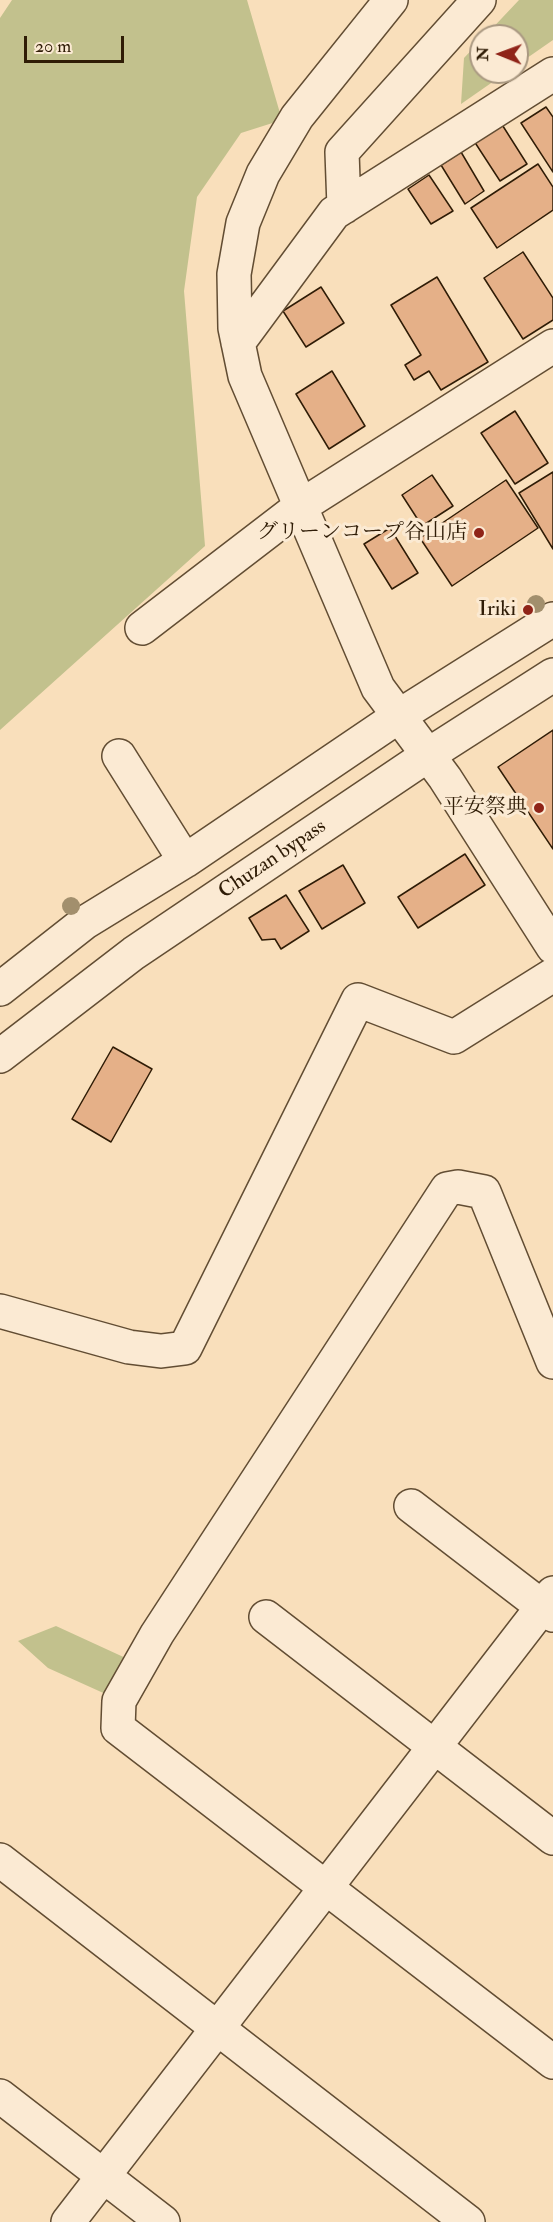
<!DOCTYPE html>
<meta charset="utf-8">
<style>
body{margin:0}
#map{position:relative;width:553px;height:2222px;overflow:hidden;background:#f9dfbb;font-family:"IM FELL Double Pica",serif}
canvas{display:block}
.north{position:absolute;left:469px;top:24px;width:60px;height:60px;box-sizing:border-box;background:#fbead3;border:2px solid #a99881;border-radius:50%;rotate:271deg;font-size:16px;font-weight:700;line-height:24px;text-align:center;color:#2f1c06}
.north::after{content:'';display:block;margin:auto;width:21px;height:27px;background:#8f2418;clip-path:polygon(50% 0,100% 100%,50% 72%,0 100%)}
.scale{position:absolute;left:24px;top:36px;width:100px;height:27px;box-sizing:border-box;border:3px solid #2f1c06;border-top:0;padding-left:8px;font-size:18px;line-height:21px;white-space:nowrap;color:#2f1c06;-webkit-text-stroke:4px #fbead3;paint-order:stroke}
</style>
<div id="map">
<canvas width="553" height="2222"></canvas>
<div class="north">N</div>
<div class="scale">20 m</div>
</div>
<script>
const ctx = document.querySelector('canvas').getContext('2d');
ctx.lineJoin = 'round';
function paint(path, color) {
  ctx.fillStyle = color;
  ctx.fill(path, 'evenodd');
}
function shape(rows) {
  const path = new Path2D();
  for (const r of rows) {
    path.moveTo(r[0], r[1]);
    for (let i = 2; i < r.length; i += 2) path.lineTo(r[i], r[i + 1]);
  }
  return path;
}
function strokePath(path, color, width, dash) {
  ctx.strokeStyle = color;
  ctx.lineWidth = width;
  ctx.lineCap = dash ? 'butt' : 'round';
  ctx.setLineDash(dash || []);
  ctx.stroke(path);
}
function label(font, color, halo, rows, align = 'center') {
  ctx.font = font + ' "IM FELL Double Pica","Noto Serif JP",serif';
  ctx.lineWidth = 6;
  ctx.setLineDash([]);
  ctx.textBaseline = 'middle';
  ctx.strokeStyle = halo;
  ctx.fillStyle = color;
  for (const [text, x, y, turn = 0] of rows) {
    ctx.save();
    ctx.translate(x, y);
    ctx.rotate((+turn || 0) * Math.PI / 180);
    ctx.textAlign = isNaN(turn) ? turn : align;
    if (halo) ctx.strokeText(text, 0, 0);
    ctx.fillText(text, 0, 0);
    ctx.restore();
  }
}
paint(shape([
 [12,0,247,0,282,120,241,133,197,197,184,291,205,546,0,730,0,18],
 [519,0,553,0,553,40,517,65,517,36,485,36],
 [481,40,481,72,507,72,461,104,464,58],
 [56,1626,130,1660,110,1696,48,1668,18,1641]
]), '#c2c18d');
const building = shape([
 [546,107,553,117,553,172,521,123,546,107],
 [501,123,527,164,500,181,474,141,501,123],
 [461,152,484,191,465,204,441,165,461,152],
 [538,164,553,187,553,210,497,248,471,208,538,164],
 [429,175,453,211,431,224,408,189,429,175],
 [523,252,553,298,553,320,523,339,484,278,523,252],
 [437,277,488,362,441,390,429,371,414,380,405,365,421,355,391,305,437,277],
 [321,287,344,323,306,347,283,311,321,287],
 [332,371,365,426,329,449,296,394,332,371],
 [515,411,548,463,515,484,481,433,515,411],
 [553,472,553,549,519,493,553,472],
 [432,475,453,506,422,526,402,495,432,475],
 [506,480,538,528,452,586,420,538,506,480],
 [390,528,418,573,392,589,364,544,390,528],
 [553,730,553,849,498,767,553,730],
 [465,854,485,885,418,928,398,897,465,854],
 [343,865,365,903,322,929,299,891,343,865],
 [286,895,309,931,281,949,275,939,262,940,249,918,286,895],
 [113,1047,152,1069,111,1142,72,1119,113,1047]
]);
paint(building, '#e5b088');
strokePath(building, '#2f1c06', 1.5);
const minor = shape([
 [391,0,297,117,263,174,243,223,234,274,235,328,245,376,378,688,445,778,553,947],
 [344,207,342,152,479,0],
 [238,343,334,213,553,74],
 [142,628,301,506,553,346],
 [119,756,185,861],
 [0,989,84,923,185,861,399,716,553,619],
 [0,1056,134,953,428,755,553,675],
 [0,1311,129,1347,161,1351,185,1348,358,1000,454,1037,553,975],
 [553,1362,484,1192,458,1187,447,1189,157,1634,119,1701,118,1728,553,2062],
 [411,1506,553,1615],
 [266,1617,553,1838],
 [0,1860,468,2222],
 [0,2096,163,2222],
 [68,2222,553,1593]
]);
strokePath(minor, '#624d33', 36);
strokePath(minor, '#fbead3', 33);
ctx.fillStyle = '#a28f6d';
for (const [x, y] of [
 [536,604],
 [71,906]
]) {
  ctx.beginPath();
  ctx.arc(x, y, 9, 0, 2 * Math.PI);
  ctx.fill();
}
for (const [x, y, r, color] of [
 [479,533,6,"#8f2418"],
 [528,610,6,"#8f2418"],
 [539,808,6,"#8f2418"]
]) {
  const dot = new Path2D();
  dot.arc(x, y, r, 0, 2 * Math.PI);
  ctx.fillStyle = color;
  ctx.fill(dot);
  strokePath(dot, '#fbead3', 2);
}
label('21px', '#2f1c06', '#fbead3', [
 ["グリーンコープ谷山店",467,533],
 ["Iriki",516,610],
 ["平安祭典",527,808]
], 'right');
label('21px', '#2f1c06', '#fbead3', [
 ["Chuzan bypass",273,860,-34]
]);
</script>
